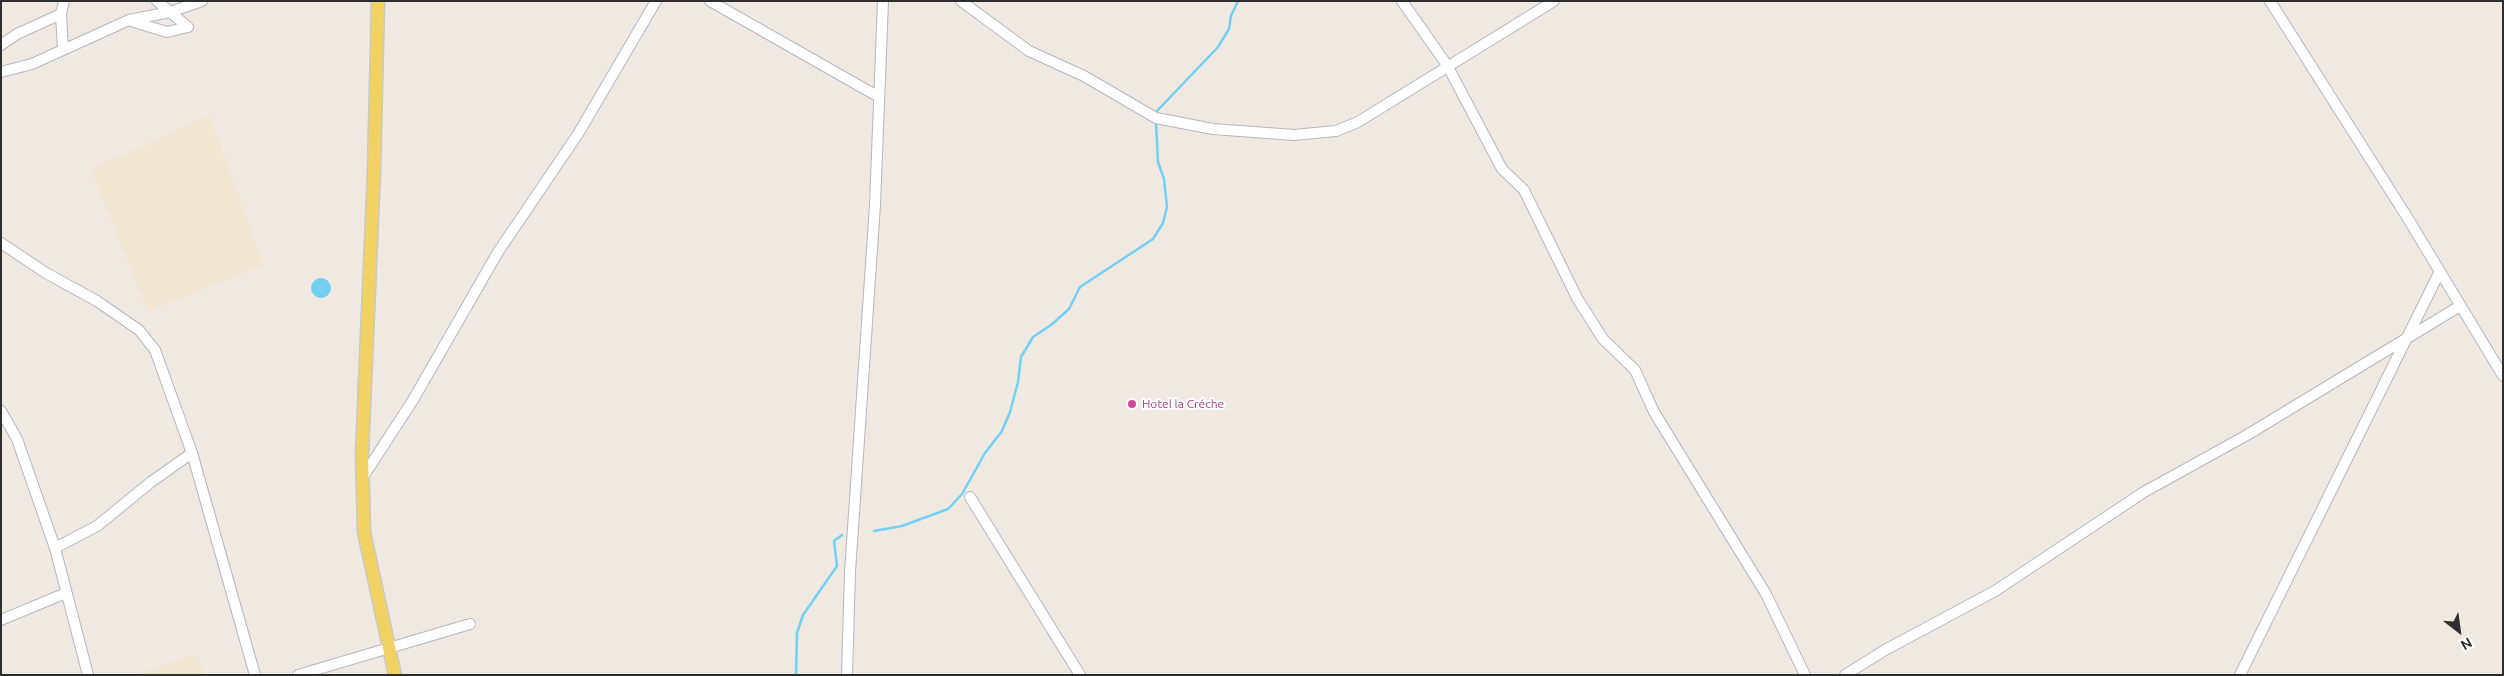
<!DOCTYPE html>
<meta charset="utf-8">
<style>
body{margin:0}
#map{position:relative;width:2504px;height:676px;overflow:hidden;background:#efe9e1;font-family:Ubuntu,sans-serif}
canvas{display:block}
.frame{position:absolute;inset:0;border:2px solid #2e2e2e;pointer-events:none}
.north{position:absolute;left:2434px;top:606px;width:50px;height:50px;-webkit-text-stroke:4px #fff;paint-order:stroke;rotate:150deg;font-size:14px;font-weight:700;line-height:20px;text-align:center;color:#2e2e2e}
.north::after{content:'';display:block;margin:auto;width:18px;height:22px;background:#2e2e2e;clip-path:polygon(50% 0,100% 100%,50% 72%,0 100%)}
</style>
<div id="map">
<canvas width="2504" height="676"></canvas>
<div class="frame"></div>
<div class="north">N</div>
</div>
<script>
const ctx = document.querySelector('canvas').getContext('2d');
ctx.lineJoin = 'round';
function paint(path, color) {
  ctx.fillStyle = color;
  ctx.fill(path, 'evenodd');
}
function shape(rows) {
  const path = new Path2D();
  for (const r of rows) {
    if (r.length === 3) {
      path.moveTo(r[0] + r[2], r[1]);
      path.arc(r[0], r[1], r[2], 0, 2 * Math.PI);
      continue;
    }
    path.moveTo(r[0], r[1]);
    for (let i = 2; i < r.length; i += 2) path.lineTo(r[i], r[i + 1]);
  }
  return path;
}
function strokePath(path, color, width, dash) {
  ctx.strokeStyle = color;
  ctx.lineWidth = width;
  ctx.lineCap = dash ? 'butt' : 'round';
  ctx.setLineDash(dash || []);
  ctx.stroke(path);
}
function label(font, color, halo, rows, align = 'center') {
  ctx.font = font + ' Ubuntu,sans-serif';
  ctx.lineWidth = 4;
  ctx.setLineDash([]);
  ctx.textBaseline = 'middle';
  ctx.strokeStyle = halo;
  ctx.fillStyle = color;
  for (const [text, x, y, turn = 0] of rows) {
    ctx.save();
    ctx.translate(x, y);
    ctx.rotate((+turn || 0) * Math.PI / 180);
    ctx.textAlign = isNaN(turn) ? turn : align;
    if (halo) ctx.strokeText(text, 0, 0);
    ctx.fillText(text, 0, 0);
    ctx.restore();
  }
}
paint(shape([
 [210,116,263,265,148,311,91,169],
 [197,655,204,675,137,675]
]), '#f0e6d1');
paint(shape([
 [321,288,10]
]), '#75cff0');
strokePath(shape([
 [1157,111,1218,47,1229,29,1231,16,1238,1],
 [874,531,902,526,948,509,962,494,985,453,1002,431,1010,412,1018,382,1021,357,1033,337,1051,325,1069,309,1080,287,1153,239,1163,223,1167,207,1164,179,1158,162,1156,123],
 [796,675,797,633,803,615,837,566,834,541,842,535]
]), '#75cff0', 2.5);
const minor = shape([
 [157,1,188,27],
 [710,1,879,97],
 [961,1,1029,51,1084,76,1156,118,1213,129,1294,135,1336,131,1358,122,1554,1],
 [1402,1,1447,65,1502,169,1524,190,1577,298,1603,339,1635,370,1654,412,1766,594,1805,675],
 [2270,1,2407,217,2503,376],
 [131,21,167,32,188,27],
 [1,45,17,34,61,14],
 [63,50,61,14,64,1],
 [1,72,32,64,129,20,170,12,202,1],
 [1,243,46,273,97,301,139,330,155,350,192,453,255,675],
 [1,411,17,439,55,548,88,675],
 [363,477,413,400,498,252,578,134,656,1],
 [970,497,1080,675],
 [55,548,97,526,151,482,192,453],
 [1,620,66,593],
 [298,675,470,624],
 [847,675,850,572,875,205,883,1],
 [1845,675,1885,650,1995,591,2144,492,2247,435,2460,306],
 [2240,675,2439,273]
]);
const major = shape([
 [378,1,374,171,362,454,364,532,395,675]
]);
strokePath(minor, '#b4b7c1', 12);
strokePath(major, '#c9c9c9', 15);
strokePath(minor, '#fff', 10);
strokePath(major, '#f2d163', 12);
for (const [x, y, r, color] of [
 [1132,404,5,"#d1479c"]
]) {
  const dot = new Path2D();
  dot.arc(x, y, r, 0, 2 * Math.PI);
  ctx.fillStyle = color;
  ctx.fill(dot);
  strokePath(dot, '#fff', 2);
}
label('12px', '#b23c85', '#fff', [
 ["Hotel la Créche",1142,404]
], 'left');
</script>
